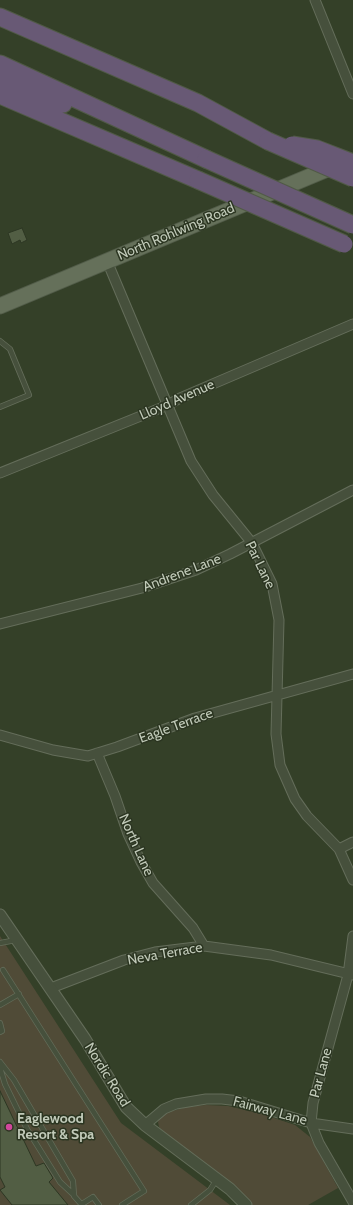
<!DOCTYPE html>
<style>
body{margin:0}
canvas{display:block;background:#344028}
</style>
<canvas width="353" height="1205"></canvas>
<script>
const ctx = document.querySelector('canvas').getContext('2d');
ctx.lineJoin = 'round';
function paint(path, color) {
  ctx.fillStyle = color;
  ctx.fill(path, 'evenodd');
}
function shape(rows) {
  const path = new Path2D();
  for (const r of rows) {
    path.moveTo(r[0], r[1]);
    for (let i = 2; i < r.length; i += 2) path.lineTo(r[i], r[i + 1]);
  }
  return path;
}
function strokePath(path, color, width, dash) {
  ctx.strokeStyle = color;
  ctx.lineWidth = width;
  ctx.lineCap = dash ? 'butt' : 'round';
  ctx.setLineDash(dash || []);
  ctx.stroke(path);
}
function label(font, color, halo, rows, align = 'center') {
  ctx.font = font + ' Cabin,sans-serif';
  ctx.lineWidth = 3;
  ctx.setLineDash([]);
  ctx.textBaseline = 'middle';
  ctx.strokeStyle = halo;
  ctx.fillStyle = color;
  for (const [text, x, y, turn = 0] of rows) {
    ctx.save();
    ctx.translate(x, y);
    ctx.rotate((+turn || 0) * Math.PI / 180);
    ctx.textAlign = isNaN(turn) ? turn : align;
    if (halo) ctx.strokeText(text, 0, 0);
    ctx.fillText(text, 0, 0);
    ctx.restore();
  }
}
paint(shape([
 [0,936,121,1123,230,1205,0,1205],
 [206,1105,228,1106,262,1114,295,1125,310,1137,338,1188,308,1205,252,1205,162,1133,159,1127,158,1122,160,1117,165,1113,187,1107]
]), '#504b37');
const building = shape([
 [22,228,27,240,21,243,20,240,12,244,8,233,22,228],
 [0,1091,36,1166,44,1163,53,1178,49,1182,68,1205,12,1205,0,1190,5,1187,0,1177,0,1091]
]);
paint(building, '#525e44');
strokePath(building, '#2d3723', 1);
const service = shape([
 [0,341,10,349,29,395,0,407],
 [0,943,16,940],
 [3,970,144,1191,122,1205],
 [0,1005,19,994],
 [0,1023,2,1031,0,1032],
 [0,1062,14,1080,73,1181,74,1196,82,1205],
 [0,1068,5,1084,27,1129,60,1182,74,1195],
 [82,1204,93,1197,99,1205],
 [191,1205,210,1190,217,1179]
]);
const minor = shape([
 [315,0,353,94],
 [107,261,191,461,213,495,252,543,272,584,279,620,276,734,280,765,295,799,307,816,339,849,353,880],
 [0,473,168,405,180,398,353,324],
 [0,624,142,588,196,570,230,554,353,490],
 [0,735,53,750,88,756,117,747,195,718,353,674],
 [97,753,115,796,128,834,141,862,153,883,193,928,204,946],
 [339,849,353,842],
 [353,936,348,975,313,1103,311,1123,319,1143,353,1202],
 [51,988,124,960,155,952,204,946,271,955,353,975],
 [145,1125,164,1109,176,1104,206,1099,222,1099,239,1101,311,1123,353,1129]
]);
const tertiary = shape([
 [0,915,85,1039,126,1107,145,1125,230,1189,246,1205]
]);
const primary = shape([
 [0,306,337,165]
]);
const motorway = shape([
 [0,17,198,103,268,141],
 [0,64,206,159],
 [0,79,63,104],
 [0,95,198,180]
]);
strokePath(service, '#646d5a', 6);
strokePath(minor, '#646d5a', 11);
strokePath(tertiary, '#646d5a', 13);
strokePath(primary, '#525c49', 17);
strokePath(motorway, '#515a47', 19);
strokePath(service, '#46503c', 4.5);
strokePath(minor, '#46503c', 9);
strokePath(tertiary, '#46503c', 11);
strokePath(primary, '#65705a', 15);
strokePath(motorway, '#685975', 17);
const motorwayBridge = shape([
 [268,141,353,178],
 [292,145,317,149,353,163],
 [206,159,353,225],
 [198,180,344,244]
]);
strokePath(motorwayBridge, '#515a47', 19, []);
strokePath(motorwayBridge, '#685975', 17);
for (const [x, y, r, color] of [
 [9,1127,4,"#d1479c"]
]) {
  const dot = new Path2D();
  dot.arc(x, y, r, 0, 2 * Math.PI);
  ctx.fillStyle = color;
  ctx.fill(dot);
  strokePath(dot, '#2b3521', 1.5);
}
label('14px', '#c1cab9', '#2b3521', [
 ["North Rohlwing Road",176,232,-23],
 ["Lloyd Avenue",177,400,-24],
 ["Par Lane",260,565,64],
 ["Andrene Lane",182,573,-21],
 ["Eagle Terrace",176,726,-20],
 ["North Lane",136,845,66],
 ["Neva Terrace",165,954,-10],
 ["Par Lane",321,1073,-75],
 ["Nordic Road",107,1075,58],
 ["Fairway Lane",270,1111,15]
]);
label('bold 14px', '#c1cab9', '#2b3521', [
 ["Eaglewood",17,1119],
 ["Resort & Spa",17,1135]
], 'left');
</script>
